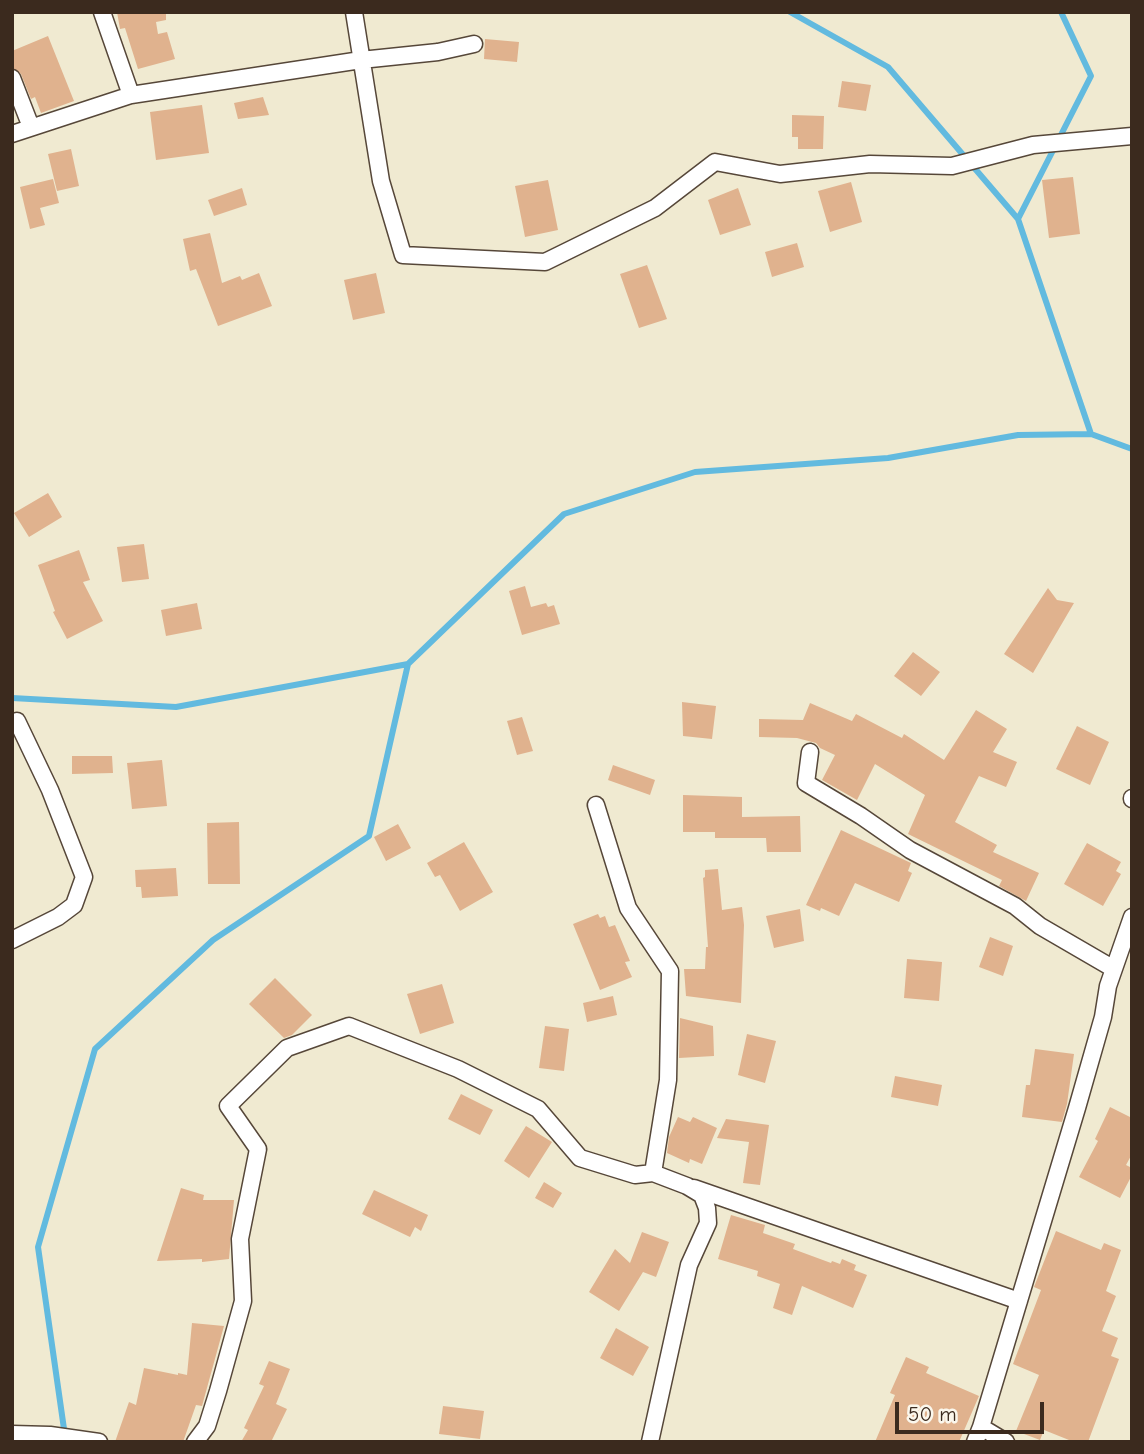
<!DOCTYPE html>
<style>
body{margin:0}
#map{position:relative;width:1144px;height:1454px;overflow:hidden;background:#f0ead1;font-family:"Comic Neue",sans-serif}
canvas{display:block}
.frame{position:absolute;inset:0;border:14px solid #3b2a1e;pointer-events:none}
.scale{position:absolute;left:895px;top:1402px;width:149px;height:32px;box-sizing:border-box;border:4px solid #3b2a1e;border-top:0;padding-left:9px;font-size:21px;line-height:24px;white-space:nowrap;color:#3b2a1e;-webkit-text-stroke:5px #fbf7ec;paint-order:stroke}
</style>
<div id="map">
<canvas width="1144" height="1454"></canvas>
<div class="frame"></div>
<div class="scale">50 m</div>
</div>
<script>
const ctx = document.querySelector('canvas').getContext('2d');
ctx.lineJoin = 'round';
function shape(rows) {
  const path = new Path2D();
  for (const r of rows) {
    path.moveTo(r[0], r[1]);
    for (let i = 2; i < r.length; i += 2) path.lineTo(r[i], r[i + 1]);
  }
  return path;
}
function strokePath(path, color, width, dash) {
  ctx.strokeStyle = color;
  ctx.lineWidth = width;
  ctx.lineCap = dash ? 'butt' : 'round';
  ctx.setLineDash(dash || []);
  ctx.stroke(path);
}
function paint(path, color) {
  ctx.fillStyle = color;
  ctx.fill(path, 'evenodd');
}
strokePath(shape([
 [790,12,888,67,1018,219,1091,434,1132,449],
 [1018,219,1091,76,1061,12],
 [12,698,176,707,408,664,564,514,695,472,888,458,1018,435,1091,434],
 [65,1436,38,1247,95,1049,213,940,369,836,408,664]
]), '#62badf', 6);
paint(shape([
 [117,12,166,12,166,20,156,22,158,34,167,32,175,59,138,69,125,28,120,29],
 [48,36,74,101,41,113,35,97,31,99,21,74,12,68,12,51],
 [485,39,519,42,517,62,484,59],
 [842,81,871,85,866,111,838,107],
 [263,97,269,115,238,119,234,103],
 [202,105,209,153,156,160,150,112],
 [792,115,824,116,823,149,798,149,798,137,792,137],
 [71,149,79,186,57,191,48,154],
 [1073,177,1080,234,1049,238,1042,180],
 [53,179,59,203,40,208,45,225,30,229,20,187],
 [548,180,558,230,525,237,515,186],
 [851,182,862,222,830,232,818,191],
 [242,188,247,205,214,216,208,200],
 [738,188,751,225,720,235,708,200],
 [210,233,222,283,240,276,242,280,259,273,272,306,218,326,196,269,190,271,183,239],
 [797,243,804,267,772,277,765,252],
 [647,265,667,319,639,328,620,274],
 [376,273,385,313,353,320,344,280],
 [48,493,62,517,29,537,14,513],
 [144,544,149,579,122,582,117,547],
 [79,550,90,580,83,582,103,621,67,639,53,612,55,611,38,565],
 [525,586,531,607,546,603,548,607,554,605,560,624,522,635,509,591],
 [1048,588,1057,600,1074,603,1033,673,1004,654],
 [197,603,202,629,166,636,161,610],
 [913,652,940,672,921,696,894,676],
 [682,702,716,706,712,739,683,736],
 [810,703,852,721,856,714,902,738,904,734,944,760,976,710,1007,729,993,752,1017,762,1006,787,979,776,955,822,997,845,993,852,1039,873,1026,901,999,886,1002,880,908,834,925,795,875,764,857,800,822,780,835,755,820,748,816,743,797,738,759,737,759,719,803,720],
 [522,717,533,751,517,755,507,721],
 [1077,726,1109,742,1090,785,1056,769],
 [72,756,112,756,113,773,72,774],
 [162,760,167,806,132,809,127,763],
 [613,765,655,780,650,795,608,780],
 [683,795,742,797,742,817,800,816,801,852,767,852,766,838,715,838,715,832,683,832],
 [239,822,240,884,208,884,207,823],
 [398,824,411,848,386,861,374,837],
 [841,830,911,863,908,871,912,873,899,902,855,883,839,916,821,908,820,911,806,905],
 [464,842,493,892,460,911,440,875,435,877,427,863],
 [1087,843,1121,862,1116,871,1121,874,1103,906,1064,884],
 [176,868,178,896,142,898,141,887,136,887,135,870],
 [718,869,722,910,742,907,744,925,741,1003,686,996,684,969,705,969,706,947,708,947,703,878,705,877,705,870],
 [800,909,804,941,774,948,766,916],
 [598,914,600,918,605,916,609,927,615,925,630,961,625,962,632,977,600,990,573,924],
 [990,937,1013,946,1003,976,979,967],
 [907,959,942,962,939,1001,904,998],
 [275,978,312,1015,292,1035,284,1038,249,1004],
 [442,984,454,1023,420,1034,407,994],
 [613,996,617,1015,587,1022,583,1003],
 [680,1018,713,1026,714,1056,679,1058],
 [545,1026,569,1029,564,1071,539,1068],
 [747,1034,776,1041,765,1083,738,1075],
 [1035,1049,1074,1054,1067,1104,1062,1122,1022,1117,1026,1085,1030,1085],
 [895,1076,942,1085,938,1106,891,1097],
 [461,1094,493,1110,480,1135,448,1119],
 [1110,1107,1132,1118,1132,1154,1126,1165,1132,1168,1132,1175,1120,1198,1079,1177,1098,1141,1095,1139],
 [678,1117,690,1122,693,1117,717,1128,702,1164,690,1159,689,1163,667,1153,669,1137],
 [726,1119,769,1125,760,1185,743,1183,749,1142,717,1138],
 [526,1126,552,1142,529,1178,504,1161],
 [544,1182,562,1193,553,1208,535,1198],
 [181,1188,204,1195,203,1200,234,1200,229,1259,202,1262,202,1259,157,1261],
 [374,1190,428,1215,421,1231,415,1227,410,1237,362,1214],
 [731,1215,765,1225,763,1233,795,1244,793,1249,831,1263,832,1261,840,1264,842,1259,856,1265,854,1270,867,1275,853,1308,802,1286,792,1315,773,1308,780,1284,757,1276,758,1271,718,1259],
 [1056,1231,1101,1250,1104,1243,1121,1250,1106,1291,1116,1296,1102,1331,1118,1338,1111,1356,1119,1359,1088,1442,1074,1442,1044,1430,1040,1440,1016,1431,1039,1375,1013,1364,1041,1290,1034,1287],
 [642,1232,669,1242,656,1277,643,1272,619,1311,589,1292,615,1249,630,1263],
 [192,1323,224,1326,202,1406,196,1405,183,1442,115,1442,129,1402,136,1405,144,1368,178,1375,178,1373,187,1375],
 [616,1328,649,1347,633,1376,600,1358],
 [906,1357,929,1367,926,1373,979,1396,959,1442,875,1442,895,1395,890,1393],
 [269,1361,290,1369,276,1404,287,1409,271,1442,241,1442,248,1430,244,1428,264,1386,259,1384],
 [443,1406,484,1411,480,1439,439,1434]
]), '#e0b28e');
const street = shape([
 [102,12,131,95],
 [354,12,381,181,403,255,545,262,655,208,715,162,780,174,870,164,952,166,1033,145,1132,136],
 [12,78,31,127],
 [12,134,131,95,361,60,438,52,474,44],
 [810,752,806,783,861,816,910,850,1015,906,1040,926,1114,969],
 [1132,798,1132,799],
 [596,805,628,908,670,971,668,1080,653,1173],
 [12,940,58,917,74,905,84,877,50,790,17,721],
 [694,1188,1019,1301],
 [981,1427,1077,1108,1103,1017,1108,986,1132,917],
 [12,1434,50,1435,99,1442],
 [195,1442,207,1426,218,1391,243,1301,240,1239,258,1149,228,1106,287,1048,349,1026,458,1069,538,1109,580,1158,635,1175,653,1173,687,1186,702,1195,707,1208,708,1223,689,1265,650,1442],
 [975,1442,981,1427,1006,1442]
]);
strokePath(street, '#564739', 19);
strokePath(street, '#fff', 16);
</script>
